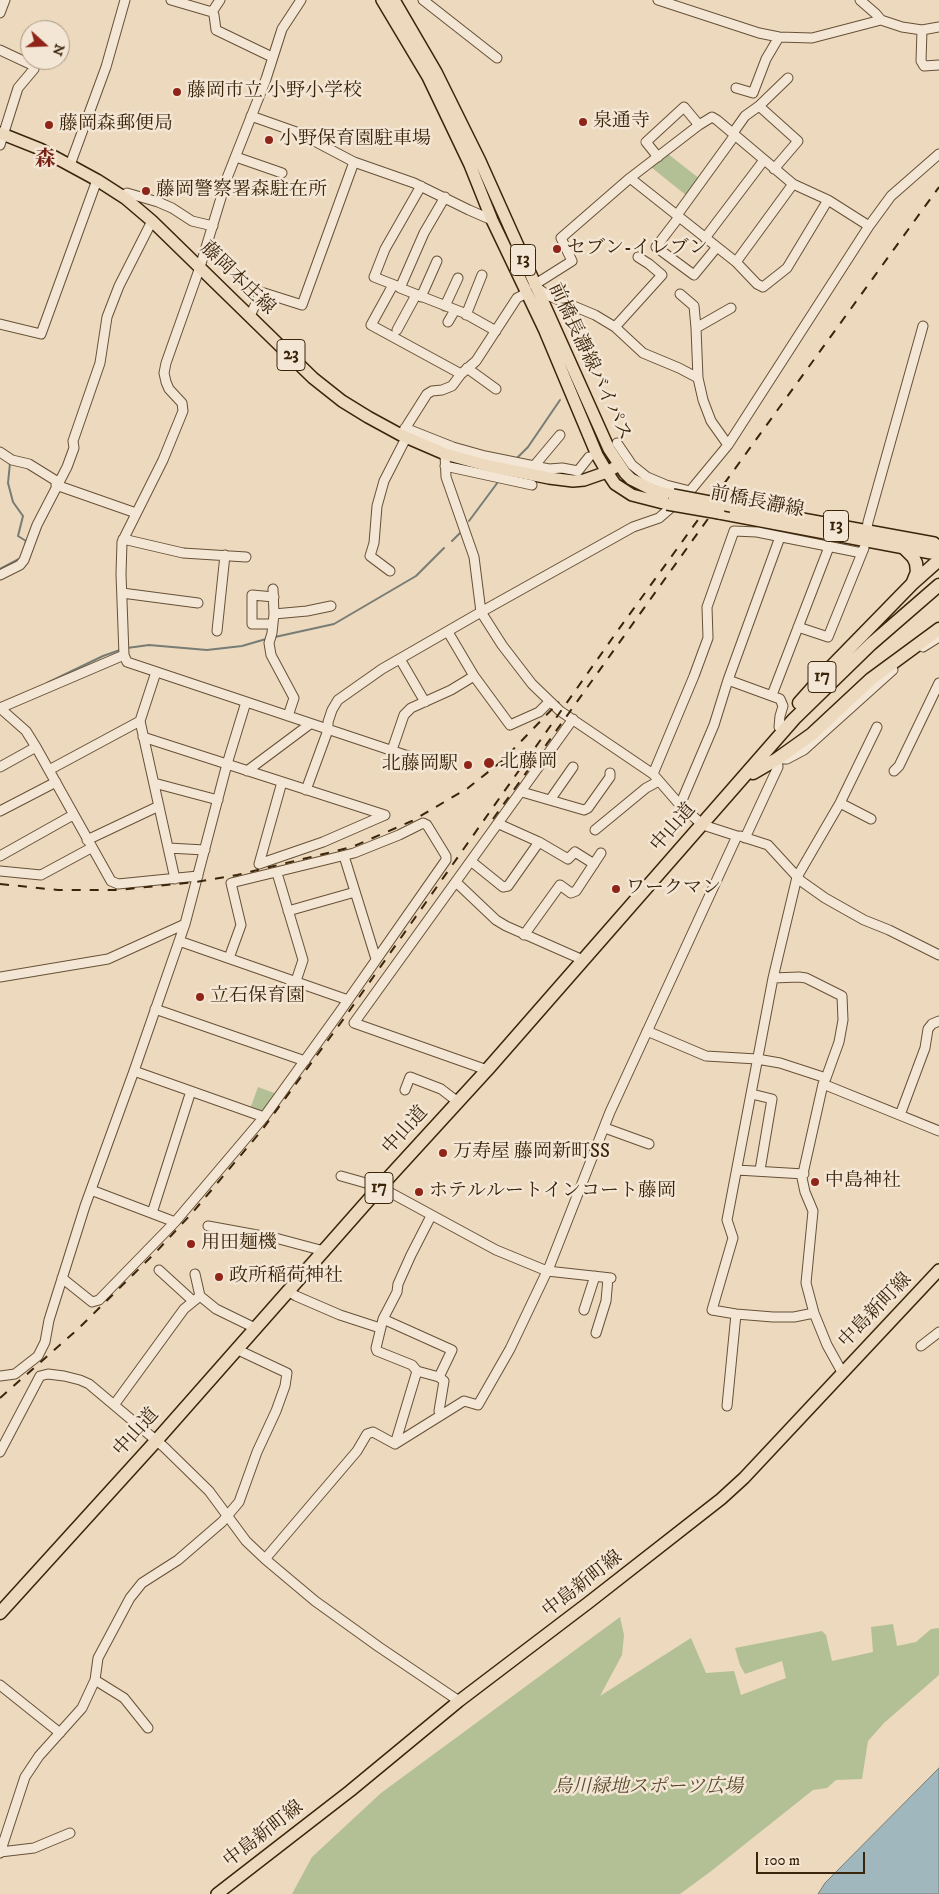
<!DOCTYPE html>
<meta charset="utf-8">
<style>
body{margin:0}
#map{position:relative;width:939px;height:1894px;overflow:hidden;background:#edd9bd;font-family:"IM FELL DW Pica",serif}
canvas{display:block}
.north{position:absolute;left:20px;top:20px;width:50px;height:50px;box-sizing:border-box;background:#f3e6d4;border:1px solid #a99883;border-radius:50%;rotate:110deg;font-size:14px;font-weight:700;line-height:20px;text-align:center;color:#3a240a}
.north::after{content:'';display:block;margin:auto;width:18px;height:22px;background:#8f2418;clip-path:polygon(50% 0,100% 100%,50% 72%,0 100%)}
.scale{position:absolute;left:756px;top:1852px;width:109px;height:22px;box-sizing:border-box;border:2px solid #3a240a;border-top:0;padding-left:6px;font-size:15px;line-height:18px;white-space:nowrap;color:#3a240a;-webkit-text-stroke:4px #f3e6d4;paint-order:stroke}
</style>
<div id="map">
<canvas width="939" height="1894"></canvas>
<div class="north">N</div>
<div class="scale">100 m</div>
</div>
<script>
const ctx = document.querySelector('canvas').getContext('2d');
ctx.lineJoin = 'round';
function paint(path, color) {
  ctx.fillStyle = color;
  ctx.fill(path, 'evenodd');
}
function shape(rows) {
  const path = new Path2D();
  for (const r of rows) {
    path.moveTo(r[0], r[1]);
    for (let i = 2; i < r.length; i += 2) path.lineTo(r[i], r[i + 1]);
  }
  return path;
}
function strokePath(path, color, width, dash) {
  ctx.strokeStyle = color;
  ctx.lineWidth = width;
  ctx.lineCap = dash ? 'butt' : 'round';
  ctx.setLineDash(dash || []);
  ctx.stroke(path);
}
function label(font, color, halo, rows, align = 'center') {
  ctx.font = font + ' "IM FELL DW Pica","Noto Serif JP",serif';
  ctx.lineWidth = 5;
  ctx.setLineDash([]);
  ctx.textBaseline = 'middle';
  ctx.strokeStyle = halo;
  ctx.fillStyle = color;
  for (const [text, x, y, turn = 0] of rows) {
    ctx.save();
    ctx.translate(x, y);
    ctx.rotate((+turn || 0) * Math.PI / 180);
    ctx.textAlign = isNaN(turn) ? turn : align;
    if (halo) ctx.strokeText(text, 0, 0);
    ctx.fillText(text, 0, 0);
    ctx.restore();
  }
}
paint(shape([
 [668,154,700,179,687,196,651,167],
 [258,1087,277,1094,264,1111,259,1112,250,1109],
 [620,1617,624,1635,622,1655,600,1696,691,1638,706,1673,734,1671,741,1695,786,1678,782,1661,745,1674,740,1665,735,1648,822,1631,826,1635,832,1661,873,1652,871,1627,893,1624,897,1646,916,1642,931,1629,939,1628,939,1675,884,1723,868,1741,862,1779,836,1780,827,1788,813,1790,710,1872,680,1894,292,1894,312,1857,381,1793]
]), '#b3c095');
const water = shape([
 [939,1768,939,1894,818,1894,825,1883,939,1768]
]);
paint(water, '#9fb7bd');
strokePath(water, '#777c75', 1);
strokePath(shape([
 [517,458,528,447,560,400],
 [10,463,8,483,13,502,23,516,18,536,26,541,25,546],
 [469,521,498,482],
 [452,541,460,533],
 [0,569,19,559],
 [275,637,334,624,416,576,444,548],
 [127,648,149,645,207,650,242,646,266,639],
 [47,683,103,656,120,650]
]), '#777c75', 2);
const minor = shape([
 [171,0,212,12,214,15,216,30,272,57],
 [301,0,282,29,266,79,227,178,200,267,166,363,164,373,166,382,169,389,182,403,183,411,163,460,122,542,121,574,124,655,127,662,423,761],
 [423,0,497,58],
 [658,0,759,33,779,37,812,38,881,20,902,27,922,30,939,27],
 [860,0,876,14,881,20],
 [212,12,220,0],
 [0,13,5,0],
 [922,30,921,61,924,66,939,65],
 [0,50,32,65,34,69,18,88,0,145],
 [736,88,753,93,766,59,779,37],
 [759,106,788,78],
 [251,116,299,133,354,162,414,183,469,210,492,220],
 [733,133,745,116,759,106,798,141,774,169],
 [236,157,282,173],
 [658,157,646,142,684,107,699,125],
 [70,165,106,67,125,0],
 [630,178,736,262,757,284,763,287,787,268,828,200],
 [123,197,127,193,158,202,172,208,192,221,213,226],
 [445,197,424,233,400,288,464,313,496,331],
 [677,215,735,135],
 [679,217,656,247,694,275,717,247],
 [705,238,764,160],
 [736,262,793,184],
 [393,285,371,325,461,374],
 [397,286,374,277,385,249,421,186],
 [680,294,694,306,696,328],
 [421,297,437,261],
 [445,306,458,278],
 [466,315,482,275],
 [250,316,261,292,302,305,354,162],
 [448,322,455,310],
 [0,324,41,334,97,180],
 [615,327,662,275,649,264,638,257],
 [397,330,416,295],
 [467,368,496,389],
 [698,378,696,328,731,308],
 [405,428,453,447,485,456,549,469,562,468,578,471,589,457],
 [401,435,427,394,432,391,442,390,452,386,461,374,476,361,517,298,527,293],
 [617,443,632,465,647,477,666,485,690,491],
 [728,445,711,421,703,400,698,378,679,368,643,353,615,327,595,315,547,295,534,285,572,261,561,238,630,178,699,125,712,117,717,120,793,184,828,200,869,226],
 [0,452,12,460,29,464,58,482],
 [445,466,532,485],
 [534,466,560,435],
 [56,485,136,513],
 [866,535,868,522,923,326],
 [123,539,183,553,246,557],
 [390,571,370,556,374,543,377,506,384,481,406,438],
 [0,575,20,565,24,560,37,525,67,467,74,448,73,441,100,363,107,317,119,286,152,221],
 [273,589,274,614,272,633,269,643,271,655,294,698,288,716],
 [122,593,198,603],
 [274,614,307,611,331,606],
 [273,624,252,624,252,595,274,597],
 [798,627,828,637,864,548],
 [217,631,225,555],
 [448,632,474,676,510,725,539,712,549,702],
 [923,647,939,637],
 [400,659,425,702],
 [156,672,140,721,175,879],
 [728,680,780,699,783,706,780,716,779,727],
 [772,695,829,547],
 [0,708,26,731,36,747,111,881,118,884,198,876],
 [0,708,124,655],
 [143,737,385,815],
 [392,750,404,715,411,708,451,690,474,676],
 [0,767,36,747],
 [49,770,140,721],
 [247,771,310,724],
 [894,771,899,766,939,683],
 [653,774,694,676,708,638,707,607,734,531,757,532,862,553],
 [154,783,218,800],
 [306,790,328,730,328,722,332,710,338,700,382,669,481,612,633,527,659,518,690,491,728,445,869,226,891,196,939,154],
 [522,792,584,810,588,808,610,777,610,773],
 [550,800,573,767],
 [840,803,871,819],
 [680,805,714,725,728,680,780,537],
 [0,811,56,782],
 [499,824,539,842],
 [595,830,646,788,659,781],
 [740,836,768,845,801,881,825,898,864,920,889,930,939,955],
 [745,838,778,767,777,759,787,759,804,750,893,670],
 [87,840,159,806],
 [168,848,205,850],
 [0,856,73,815],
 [344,856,376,959],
 [472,862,503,887,508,886,539,842,568,859,575,852,594,864],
 [259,864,323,842,385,815],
 [259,864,282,782],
 [0,871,41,875,91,848],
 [277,873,303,960,296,981],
 [457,883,496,920,506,926,583,960],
 [288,911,355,892],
 [524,935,560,885,571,893,576,891,601,853],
 [179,941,348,1000],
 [0,977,108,959,185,924],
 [773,978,799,977,806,978,842,996,843,1020,839,1042,826,1078],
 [155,1009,305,1061],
 [647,1031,706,1056,757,1059,780,1063,826,1078,823,1084,939,1131],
 [487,1070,354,1023,573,719],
 [134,1071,264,1117],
 [823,1084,802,1178,805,1192,813,1211,806,1283,814,1313,827,1345,842,1372],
 [405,1090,410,1077,441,1089,458,1102],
 [752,1094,772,1099,760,1170],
 [900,1115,925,1048,928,1029,932,1024,939,1021],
 [605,1128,649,1144],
 [737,1170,804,1174],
 [341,1176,380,1187,496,1250,547,1271,611,1278],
 [91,1190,175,1222],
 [152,1213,191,1091],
 [208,1226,279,1239,324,1251],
 [159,1270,193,1301],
 [195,1274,200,1296,216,1309,255,1328],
 [62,1278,92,1302,99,1300,175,1222,264,1117,339,1013,446,860,446,856,427,825,423,823,399,835,354,853,231,883,241,925,229,958],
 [288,1291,296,1296,340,1315,380,1328],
 [584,1310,595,1276],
 [814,1313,794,1317,773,1317,736,1314,712,1310,733,1238,727,1220,773,978,797,877,840,803,877,727],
 [383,1319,452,1350,439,1377,417,1371,412,1365,377,1351,376,1348,383,1319,397,1292,398,1284,411,1255,431,1216],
 [596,1333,606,1301,608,1278],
 [921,1346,939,1332],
 [0,1376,15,1374,29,1363,38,1356,45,1342,49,1320,85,1206,134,1071,185,924,227,764,246,702],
 [40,1376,48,1374,64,1376,80,1380,89,1384,164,1447,209,1491,246,1541,265,1559,315,1601,379,1647,459,1701],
 [439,1377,444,1381,439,1411,443,1414],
 [114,1405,184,1309,200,1296],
 [727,1406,736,1314],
 [395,1444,417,1371],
 [0,1452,40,1376],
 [265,1559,357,1451,367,1434,373,1432,395,1444,464,1401,478,1405,510,1349,550,1265,610,1112,737,836,703,825,680,805,653,774,560,711,532,684,502,645,481,612,474,557,446,477,445,454],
 [95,1680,124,1698,148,1728],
 [0,1685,60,1733],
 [0,1852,34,1848,70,1833],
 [0,1853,25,1777,39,1756,82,1708,95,1680,98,1658,130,1598,142,1583,178,1560,222,1522,239,1502,257,1452,276,1411,285,1386,287,1373,236,1349]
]);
const major = shape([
 [382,0,428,77,470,165,492,220,545,331,597,455,607,472,615,484,632,495,667,504],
 [394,0,436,72,480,161,609,449,625,473,631,479,655,491,673,495],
 [0,133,40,149,97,180,125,198,152,221,313,378,342,401,368,417,401,435,445,454,489,466,549,478,573,481,584,480,607,472,619,465],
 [731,506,934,543,939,547],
 [719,513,931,553,939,553],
 [217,1894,350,1791,459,1701,588,1603,721,1499,744,1478,939,1270]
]);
const highway = shape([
 [903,547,913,557,916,563,917,572,913,582],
 [799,703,831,667,912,584,939,560],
 [753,773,777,759,812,734,871,679,939,629],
 [0,1613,156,1441,380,1187,487,1070,794,719,871,644,939,585]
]);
strokePath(minor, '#675137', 11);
strokePath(major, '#3a240a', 14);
strokePath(highway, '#3a240a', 15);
strokePath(minor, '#f3e6d4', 9);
strokePath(major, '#edd9bd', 11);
strokePath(highway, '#edd9bd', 12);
strokePath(shape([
 [493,819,720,502],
 [0,884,58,890,118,890,196,882,237,875,352,847,412,821,468,788,502,761,559,702],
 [0,1398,78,1329,156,1252,193,1212,262,1130,345,1017,616,633,939,187]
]), '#3a240a', 2, [9, 9]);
const majorBridge = shape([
 [673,495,731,506],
 [667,504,719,513]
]);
strokePath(majorBridge, '#3a240a', 14, []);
strokePath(majorBridge, '#edd9bd', 11);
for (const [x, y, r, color] of [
 [177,92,5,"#8f2418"],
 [583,122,5,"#8f2418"],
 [49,125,5,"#8f2418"],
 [269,140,5,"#8f2418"],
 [146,191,5,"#8f2418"],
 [557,249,5,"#8f2418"],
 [489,763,6,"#8f2418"],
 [468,765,5,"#8f2418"],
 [616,889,5,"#8f2418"],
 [200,997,5,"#8f2418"],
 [443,1153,5,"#8f2418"],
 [815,1182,5,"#8f2418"],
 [419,1192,5,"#8f2418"],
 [191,1244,5,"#8f2418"],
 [219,1277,5,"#8f2418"]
]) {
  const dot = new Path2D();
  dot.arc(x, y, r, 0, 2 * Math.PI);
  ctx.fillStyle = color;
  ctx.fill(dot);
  strokePath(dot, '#f3e6d4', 2);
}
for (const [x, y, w] of [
 [523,260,25],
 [291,355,28],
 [836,526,25],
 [822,677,28],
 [379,1188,28]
]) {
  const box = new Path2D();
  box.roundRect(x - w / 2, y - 15.5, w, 31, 4);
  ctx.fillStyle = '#f3e6d4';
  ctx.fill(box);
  strokePath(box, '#3a240a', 1);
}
label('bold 18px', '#3a240a', null, [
 ["13",523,260],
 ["23",291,355],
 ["13",836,526],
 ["17",822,677],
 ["17",379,1188]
]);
label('19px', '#3a240a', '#f3e6d4', [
 ["藤岡市立 小野小学校",187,92],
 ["泉通寺",593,122],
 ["藤岡森郵便局",59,125],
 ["小野保育園駐車場",279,140],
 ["藤岡警察署森駐在所",156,191],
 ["セブン-イレブン",567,249],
 ["北藤岡",500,763],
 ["北藤岡駅",458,765,"right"],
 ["ワークマン",626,889],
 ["立石保育園",210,997],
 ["万寿屋 藤岡新町SS",453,1153],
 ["中島神社",825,1182],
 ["ホテルルートインコート藤岡",429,1192],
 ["用田麺機",201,1244],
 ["政所稲荷神社",229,1277]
], 'left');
label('19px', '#3a240a', '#f3e6d4', [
 ["藤岡本庄線",237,279,44],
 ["前橋長瀞線バイパス",589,362,65],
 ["前橋長瀞線",757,503,11],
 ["中山道",674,828,-49],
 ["中山道",406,1131,-48],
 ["中島新町線",876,1311,-46],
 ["中山道",137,1433,-48],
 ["中島新町線",583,1585,-38],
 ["中島新町線",264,1835,-38]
]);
label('italic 19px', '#584b2d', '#f3e6d4', [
 ["烏川緑地スポーツ広場",648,1788]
]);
label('bold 21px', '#7a1f14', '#f3e6d4', [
 ["森",45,161]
]);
</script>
